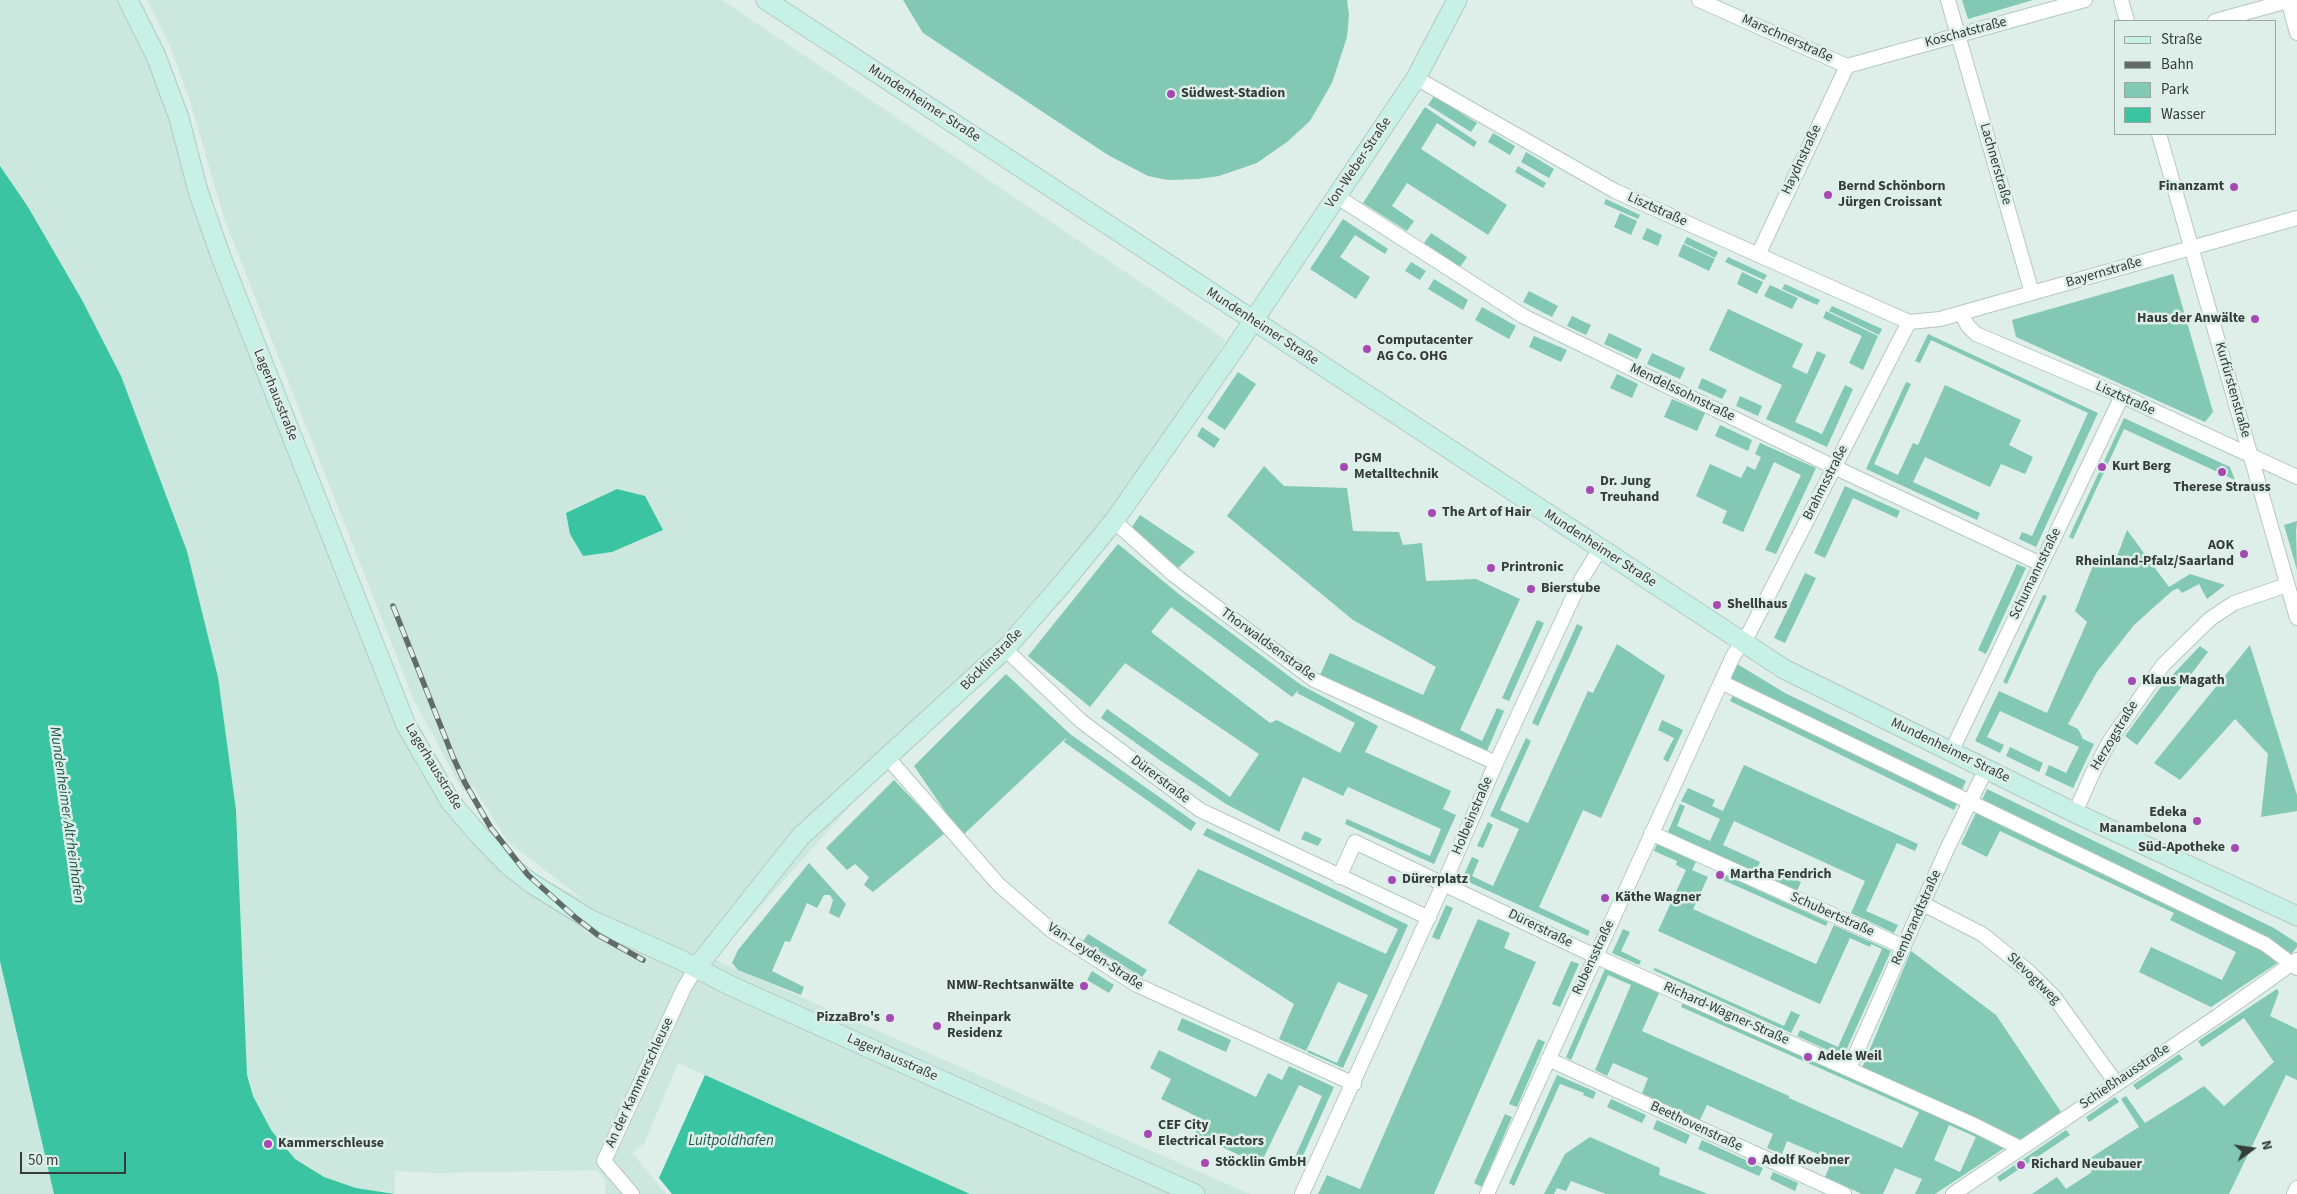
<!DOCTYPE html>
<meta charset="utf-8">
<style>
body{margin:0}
#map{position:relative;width:2297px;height:1194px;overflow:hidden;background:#ddefe8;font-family:"Source Sans 3",sans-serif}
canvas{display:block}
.legend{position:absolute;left:2114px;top:20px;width:162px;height:115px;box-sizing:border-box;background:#ddefe8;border:1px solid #9aa7a2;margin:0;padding:6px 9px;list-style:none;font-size:15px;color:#353c3a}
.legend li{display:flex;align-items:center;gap:10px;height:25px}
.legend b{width:25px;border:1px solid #9aa7a2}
.north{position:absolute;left:2227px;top:1124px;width:50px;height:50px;-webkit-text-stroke:4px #ddefe8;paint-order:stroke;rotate:76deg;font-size:14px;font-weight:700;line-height:20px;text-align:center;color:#353c3a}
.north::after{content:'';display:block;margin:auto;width:18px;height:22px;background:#353c3a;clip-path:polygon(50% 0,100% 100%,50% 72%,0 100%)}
.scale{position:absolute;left:20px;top:1152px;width:106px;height:22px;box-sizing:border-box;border:2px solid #353c3a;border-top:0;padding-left:6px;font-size:15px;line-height:18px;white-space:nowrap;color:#353c3a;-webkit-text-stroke:4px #ddefe8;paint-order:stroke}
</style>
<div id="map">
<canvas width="2297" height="1194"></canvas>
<ul class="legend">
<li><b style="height:6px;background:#c7f1e6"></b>Straße</li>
<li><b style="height:6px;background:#616b68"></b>Bahn</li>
<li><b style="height:14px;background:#82c8b2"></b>Park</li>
<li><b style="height:14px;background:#3ac4a2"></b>Wasser</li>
</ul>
<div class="north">N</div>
<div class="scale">50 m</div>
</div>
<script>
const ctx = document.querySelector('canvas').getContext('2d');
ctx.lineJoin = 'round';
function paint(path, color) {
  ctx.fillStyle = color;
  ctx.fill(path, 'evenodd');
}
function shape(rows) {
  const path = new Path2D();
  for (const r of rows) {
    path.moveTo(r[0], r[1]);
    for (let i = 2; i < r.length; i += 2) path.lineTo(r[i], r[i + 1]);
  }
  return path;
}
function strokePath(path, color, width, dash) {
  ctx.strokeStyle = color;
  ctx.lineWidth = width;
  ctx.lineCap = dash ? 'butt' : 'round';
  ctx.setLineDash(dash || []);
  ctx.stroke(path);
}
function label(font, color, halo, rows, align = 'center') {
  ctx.font = font + ' "Source Sans 3",sans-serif';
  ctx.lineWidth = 5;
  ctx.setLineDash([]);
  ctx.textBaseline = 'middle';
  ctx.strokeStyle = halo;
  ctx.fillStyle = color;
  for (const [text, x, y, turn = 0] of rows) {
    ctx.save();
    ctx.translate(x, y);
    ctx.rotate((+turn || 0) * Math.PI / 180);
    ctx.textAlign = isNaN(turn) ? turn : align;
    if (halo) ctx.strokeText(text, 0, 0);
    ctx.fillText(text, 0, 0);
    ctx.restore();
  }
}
paint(shape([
 [0,0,118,0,145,53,167,112,194,210,239,325,399,730,418,768,449,813,471,841,584,900,508,842,473,786,463,791,414,700,225,221,190,101,170,46,147,0,722,0,1226,340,1140,480,714,959,1250,1194,970,1194,678,1063,644,1144,632,1153,666,1194,605,1194,605,1180,597,1170,435,1173,395,1171,395,1193,356,1188,324,1177,295,1159,271,1130,253,1096,247,1075,236,810,218,677,187,551,121,376,82,300,28,208,0,166],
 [0,930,58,1194,0,1194]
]), '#cce7dd');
paint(shape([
 [903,0,1347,0,1349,15,1347,37,1332,83,1310,121,1287,142,1257,163,1219,176,1198,179,1168,180,1148,176,1108,155,923,33],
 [1962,0,2033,0,1968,19],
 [1434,96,1477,123,1471,132,1428,105],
 [1425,107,1477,142,1474,147,1437,123,1421,149,1507,205,1488,235,1407,183,1392,206,1414,221,1407,231,1363,203],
 [1493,133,1515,146,1510,155,1488,142],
 [1526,152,1554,169,1549,178,1521,162],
 [1518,166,1546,183,1543,188,1515,172],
 [1606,199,1640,215,1638,219,1604,204],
 [1620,213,1637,221,1631,235,1614,227],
 [1343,219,1388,249,1385,254,1355,235,1340,257,1370,277,1356,299,1310,269],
 [1647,228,1662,235,1658,246,1642,239],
 [1431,233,1467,257,1460,267,1424,243],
 [1687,237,1718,252,1715,258,1684,243],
 [1683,244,1715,259,1709,271,1678,256],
 [1728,257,1767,275,1764,280,1725,262],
 [1411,262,1426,271,1420,280,1405,271],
 [1742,272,1763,282,1757,294,1737,284],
 [2173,274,2213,412,2205,422,2016,337,2012,320],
 [1434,279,1468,300,1463,310,1428,289],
 [1785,284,1820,300,1817,305,1782,289],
 [1770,285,1798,298,1792,309,1764,296],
 [1529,291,1558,306,1552,317,1523,302],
 [1832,306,1882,329,1879,335,1829,311],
 [1482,307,1516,326,1509,339,1475,320],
 [1728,309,1803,344,1792,367,1807,374,1817,351,1826,355,1795,422,1822,434,1845,385,1853,389,1827,447,1766,419,1782,385,1709,350],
 [1826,311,1878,336,1863,370,1849,363,1862,336,1823,318],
 [1572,316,1591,325,1586,335,1567,326],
 [1609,333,1642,349,1637,359,1604,344],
 [1928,334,2098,413,2036,547,2019,539,2022,532,2032,536,2088,413,1931,340,1920,363,1915,361],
 [1534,336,1567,350,1561,362,1529,347],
 [1652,353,1685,368,1680,379,1647,364],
 [1238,372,1256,384,1225,430,1207,418],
 [1617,374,1638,384,1632,398,1610,388],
 [1702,378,1727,390,1722,399,1698,388],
 [1906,382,1911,384,1874,464,1898,475,1913,443,1918,445,1945,385,2021,420,2009,445,2033,457,2025,474,2001,464,1990,487,1925,457,1913,482,1980,513,1977,520,1866,469],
 [1740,396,1762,406,1758,416,1736,406],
 [1672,399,1705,413,1697,431,1664,417],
 [2124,418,2230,467,2235,480,2124,429,2073,539,2069,537],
 [1720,425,1752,440,1748,451,1715,436],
 [1202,427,1220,439,1214,448,1197,436],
 [1760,443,1816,468,1776,554,1765,550,1801,475,1774,462,1743,532,1722,523,1727,511,1696,496,1710,464,1741,478,1747,466,1755,470,1761,457,1755,454],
 [1264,466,1284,486,1347,488,1353,531,1399,532,1403,545,1422,543,1426,581,1476,579,1520,599,1460,730,1482,741,1497,708,1504,711,1487,751,1320,675,1330,653,1423,695,1436,667,1353,620,1227,516],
 [1845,486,1900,511,1897,518,1853,498,1825,558,1814,553],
 [1140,515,1195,552,1178,568,1132,527],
 [2297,521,2296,531,2297,570,2284,525],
 [2127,530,2169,587,2190,574,2225,585,2207,599,2199,584,2182,593,2178,588,2172,591,2134,625,2097,672,2068,724,2078,729,2083,739,2094,744,2073,788,2045,775,2049,765,2066,773,2079,747,2000,711,1987,737,2004,745,2000,753,1975,741,1999,691,2047,713,2087,622,2075,611,2096,558,2113,567],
 [1118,544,1180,595,1301,685,1378,726,1365,752,1451,791,1443,809,1456,815,1434,864,1345,824,1347,819,1430,856,1441,829,1348,787,1343,796,1303,777,1279,832,1226,804,1161,761,1101,718,1107,709,1230,797,1259,754,1125,663,1090,707,1028,656],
 [1171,607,1292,697,1299,689,1297,693,1355,723,1340,753,1277,720,1270,723,1151,632],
 [2017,564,2026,568,1986,654,1978,650],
 [1805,573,1816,578,1785,643,1774,638],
 [2043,595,2047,596,2007,684,2003,682],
 [1537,620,1544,623,1509,701,1502,698],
 [1577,624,1583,627,1538,726,1532,723],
 [1617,644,1665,676,1601,818,1583,810,1539,907,1590,931,1588,936,1462,879,1472,857,1479,860,1472,876,1493,886,1519,829,1490,816,1526,738,1531,741,1500,810,1528,823,1588,691,1593,693],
 [2250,645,2297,795,2297,811,2261,817,2268,754,2235,719,2180,780,2154,763],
 [2200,646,2208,652,2137,745,2125,736,2160,688],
 [1734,662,1785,693,1966,781,1961,792,1726,678],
 [1006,674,1070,734,1196,823,1191,831,1064,742,1067,737,962,836,914,766],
 [1733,695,1957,804,1954,810,1730,701],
 [1662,720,1683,730,1668,762,1663,759,1674,738,1658,730],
 [2010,747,2043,763,2039,772,2006,756],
 [1744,765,1918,844,1915,851,1897,843,1866,911,1898,925,1894,933,1851,913,1865,881,1734,821,1723,845,1760,862,1755,872,1668,832,1680,804,1685,806,1677,826,1710,841,1720,819,1681,801,1688,788,1715,800,1712,806,1723,811],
 [894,780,945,833,873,892,864,885,869,877,855,864,847,870,826,848],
 [1987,789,2274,928,2297,943,2297,947,2291,954,2261,936,1982,800],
 [1976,813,2267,952,2279,962,2211,1007,2139,972,2151,947,2222,980,2236,952,2170,920,2174,913,2000,831,1987,857,1961,844],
 [1488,822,1493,825,1483,848,1477,846],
 [1207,828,1408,925,1343,1068,1307,1052,1308,1050,1337,1063,1368,995,1338,982,1306,1051,1279,1039,1294,1004,1168,923,1198,869,1386,954,1398,929,1203,835],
 [1305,831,1322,839,1318,846,1301,839],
 [1657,844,1696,862,1692,870,1708,877,1693,909,1816,964,1834,925,1891,951,1843,1057,1797,1036,1800,1030,1838,1047,1882,949,1871,944,1870,947,1850,938,1820,1004,1658,931,1686,870,1676,865,1677,861,1654,851],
 [809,863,846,904,839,918,829,913,833,900,830,895,824,895,817,908,807,903,790,942,785,941,772,971,804,987,801,995,738,970,732,963,738,950],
 [1774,869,1801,882,1797,891,1769,878],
 [1725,875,1828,922,1826,926,1723,880],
 [1446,905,1453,908,1439,940,1432,937],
 [1478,919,1510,933,1504,948,1536,962,1434,1194,1318,1194,1327,1175,1360,1189],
 [1623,929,1630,932,1621,951,1641,961,1639,965,1612,953],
 [1088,934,1147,970,1142,977,1083,941],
 [1911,951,1996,1015,2061,1112,2018,1141,1862,1068],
 [1571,961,1579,964,1560,1007,1552,1004],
 [1655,968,1784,1026,1791,1011,1800,1015,1791,1033,1653,970],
 [1605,969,1659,993,1642,1031,1789,1096,1789,1098,1902,1148,1919,1112,1681,1007,1683,1003,2005,1146,2003,1149,1935,1194,1915,1194,1922,1179,1895,1168,1883,1194,1862,1194,1825,1177,1832,1160,1787,1141,1782,1154,1767,1148,1773,1134,1707,1105,1699,1122,1641,1096,1648,1078,1613,1063,1607,1076,1595,1070,1631,985,1608,975,1571,1060,1566,1057],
 [1949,1125,1976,1137,1960,1172,1934,1160],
 [1092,971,1114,985,1109,993,1087,980],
 [2277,989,2279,992,2270,1016,2297,1029,2297,1080,2286,1075,2229,1194,2032,1194,2057,1177,2066,1189,2092,1172,2084,1162,2139,1127,2121,1099,2126,1096,2145,1123,2204,1086,2224,1106,2274,1062,2244,1018,2202,1047,2198,1041],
 [1182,1018,1231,1040,1226,1052,1177,1030],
 [1538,1039,1545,1042,1517,1107,1509,1104],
 [1159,1050,1256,1097,1268,1073,1282,1080,1289,1066,1334,1087,1301,1160,1295,1157,1322,1096,1299,1085,1260,1165,1195,1134,1202,1119,1161,1099,1171,1079,1150,1068],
 [2179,1054,2183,1059,2137,1090,2133,1085],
 [1557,1075,1596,1092,1593,1099,1583,1095,1584,1093,1560,1084,1514,1186,1509,1183],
 [2115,1097,2119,1102,2089,1122,2086,1117],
 [1611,1099,1646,1115,1642,1123,1607,1107],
 [1505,1114,1512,1117,1482,1187,1474,1183],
 [1657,1120,1690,1135,1686,1144,1653,1129],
 [2066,1130,2070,1135,2000,1182,1997,1177],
 [1590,1137,1660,1168,1659,1175,1708,1194,1606,1194,1571,1181,1566,1191,1557,1188,1554,1194,1544,1194,1565,1154],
 [1702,1140,1763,1168,1759,1176,1698,1149],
 [1773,1172,1798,1183,1795,1191,1770,1179]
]), '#82c8b2');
paint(shape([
 [0,166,28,207,82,300,121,376,187,551,218,677,236,810,247,1075,253,1096,271,1130,295,1159,324,1177,356,1188,395,1194,54,1194,0,961],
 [617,489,645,496,663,530,612,552,583,556,570,534,566,513],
 [705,1075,970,1194,672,1194,659,1178]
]), '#3ac4a2');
const street = shape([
 [1699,0,1847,66],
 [1948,0,2032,293],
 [2121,0,2127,21],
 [2288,0,2297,33],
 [2215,21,2288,1,2297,1],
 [1847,66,2085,0],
 [1416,78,1615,191,1909,322,1940,319,2297,218],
 [2159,134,2297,618],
 [1336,196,1523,316,1834,467,2041,564],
 [1758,255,1847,66],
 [1961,313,1968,326,1976,334,2122,396,2297,477],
 [1114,521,1174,575,1314,680,1496,763],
 [1005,649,1081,721,1200,810,1429,918],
 [1721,682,2265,944,2297,968],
 [1951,752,2122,396],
 [888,758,999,885,1051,930,1137,985,1354,1084],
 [2075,813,2093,772,2111,739,2163,665,2210,619,2234,603,2287,585],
 [1651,833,1904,947],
 [1339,877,1355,842,1595,956,1974,1125,2020,1148],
 [1923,904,1982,934,2028,971,2055,998,2116,1083],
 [1548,1059,1844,1194],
 [1849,1069,1947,849,1986,769],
 [632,1194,604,1161,684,988,696,968],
 [1302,1194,1444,883,1496,763,1581,580,1600,549],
 [1487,1194,1733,656,1750,631,1909,322],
 [1953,1194,2218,1016,2297,960],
 [2294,1194,2297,1188]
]);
const secondary = shape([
 [128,0,156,56,179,118,198,191,221,257,406,725,450,801,478,834,509,866,531,883,589,919,679,959,731,986,1195,1194],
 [766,0,1784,669,2075,813,2297,916],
 [696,968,800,837,1005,649,1063,583,1114,521,1233,351,1416,78,1457,0]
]);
strokePath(street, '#b5c7c1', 16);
strokePath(secondary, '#b5c7c1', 21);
strokePath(street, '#fff', 14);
strokePath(secondary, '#c7f1e6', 19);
const rail = shape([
 [393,606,453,757,465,783,491,828,528,875,576,918,598,935,643,960]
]);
strokePath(rail, '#616b68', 5.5);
strokePath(rail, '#ddefe8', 4, [11]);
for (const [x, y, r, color] of [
 [1171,94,5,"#a649b3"],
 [2234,187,5,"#a649b3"],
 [1828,195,5,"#a649b3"],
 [2255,319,5,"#a649b3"],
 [1367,349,5,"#a649b3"],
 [1344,467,5,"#a649b3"],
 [2102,467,5,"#a649b3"],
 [2222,472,5,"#a649b3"],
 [1590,490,5,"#a649b3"],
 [1432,513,5,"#a649b3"],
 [2244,554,5,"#a649b3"],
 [1491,568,5,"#a649b3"],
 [1531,589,5,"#a649b3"],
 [1717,605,5,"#a649b3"],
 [2132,681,5,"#a649b3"],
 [2197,821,5,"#a649b3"],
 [2235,848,5,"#a649b3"],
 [1720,875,5,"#a649b3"],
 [1392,880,5,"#a649b3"],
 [1605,898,5,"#a649b3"],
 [1084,986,5,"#a649b3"],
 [890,1018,5,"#a649b3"],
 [937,1026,5,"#a649b3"],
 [1808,1057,5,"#a649b3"],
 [1148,1134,5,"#a649b3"],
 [268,1144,5,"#a649b3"],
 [1752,1161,5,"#a649b3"],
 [1205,1163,5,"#a649b3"],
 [2021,1165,5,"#a649b3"]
]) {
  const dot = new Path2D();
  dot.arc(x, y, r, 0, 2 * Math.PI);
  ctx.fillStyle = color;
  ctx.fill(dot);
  strokePath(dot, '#ddefe8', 2);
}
label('14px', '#353c3a', '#ddefe8', [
 ["Koschatstraße",1966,33,-15],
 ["Marschnerstraße",1787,39,24],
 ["Mundenheimer Straße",924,104,33],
 ["Haydnstraße",1802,160,-65],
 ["Von-Weber-Straße",1359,163,-56],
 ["Lachnerstraße",1995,164,74],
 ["Lisztstraße",1657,210,24],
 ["Bayernstraße",2104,273,-16],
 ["Mundenheimer Straße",1262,327,33],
 ["Kurfürstenstraße",2232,390,74],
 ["Mendelssohnstraße",1682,393,26],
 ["Lagerhausstraße",275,395,68],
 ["Lisztstraße",2125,399,24],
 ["Brahmsstraße",1826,483,-63],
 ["Mundenheimer Straße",1600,549,33],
 ["Schumannstraße",2036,574,-64],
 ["Thorwaldsenstraße",1268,645,36],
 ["Böcklinstraße",992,660,-45],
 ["Herzogstraße",2115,736,-59],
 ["Mundenheimer Straße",1950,751,26],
 ["Lagerhausstraße",433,767,59],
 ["Dürerstraße",1160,780,37],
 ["Holbeinstraße",1473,816,-67],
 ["Schubertstraße",1832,915,24],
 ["Rembrandtstraße",1917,918,-66],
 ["Dürerstraße",1540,929,26],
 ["Van-Leyden-Straße",1095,957,33],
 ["Rubensstraße",1594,958,-65],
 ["Slevogtweg",2033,979,44],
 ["Richard-Wagner-Straße",1726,1014,24],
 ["Lagerhausstraße",892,1058,24],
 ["Schießhausstraße",2125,1077,-34],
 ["An der Kammerschleuse",640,1083,-65],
 ["Beethovenstraße",1696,1127,25]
]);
label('bold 14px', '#353c3a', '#ddefe8', [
 ["Südwest-Stadion",1181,94],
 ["Bernd Schönborn",1838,187],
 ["Jürgen Croissant",1838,203],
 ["Finanzamt",2224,187,"right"],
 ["Haus der Anwälte",2245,319,"right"],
 ["Computacenter",1377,341],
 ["AG Co. OHG",1377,357],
 ["PGM",1354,459],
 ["Metalltechnik",1354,475],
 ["Kurt Berg",2112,467],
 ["Dr. Jung",1600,482],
 ["Treuhand",1600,498],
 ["Therese Strauss",2222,488,"center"],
 ["The Art of Hair",1442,513],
 ["AOK",2234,546,"right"],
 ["Rheinland-Pfalz/Saarland",2234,562,"right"],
 ["Printronic",1501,568],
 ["Bierstube",1541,589],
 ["Shellhaus",1727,605],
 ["Klaus Magath",2142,681],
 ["Edeka",2187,813,"right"],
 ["Manambelona",2187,829,"right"],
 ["Süd-Apotheke",2225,848,"right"],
 ["Martha Fendrich",1730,875],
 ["Dürerplatz",1402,880],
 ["Käthe Wagner",1615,898],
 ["NMW-Rechtsanwälte",1074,986,"right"],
 ["PizzaBro's",880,1018,"right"],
 ["Rheinpark",947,1018],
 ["Residenz",947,1034],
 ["Adele Weil",1818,1057],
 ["CEF City",1158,1126],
 ["Electrical Factors",1158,1142],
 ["Kammerschleuse",278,1144],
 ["Adolf Koebner",1762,1161],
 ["Stöcklin GmbH",1215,1163],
 ["Richard Neubauer",2031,1165]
], 'left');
label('italic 15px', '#225849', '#ddefe8', [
 ["Mundenheimer Altrheinhafen",66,815,82],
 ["Luitpoldhafen",731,1142]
]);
</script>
